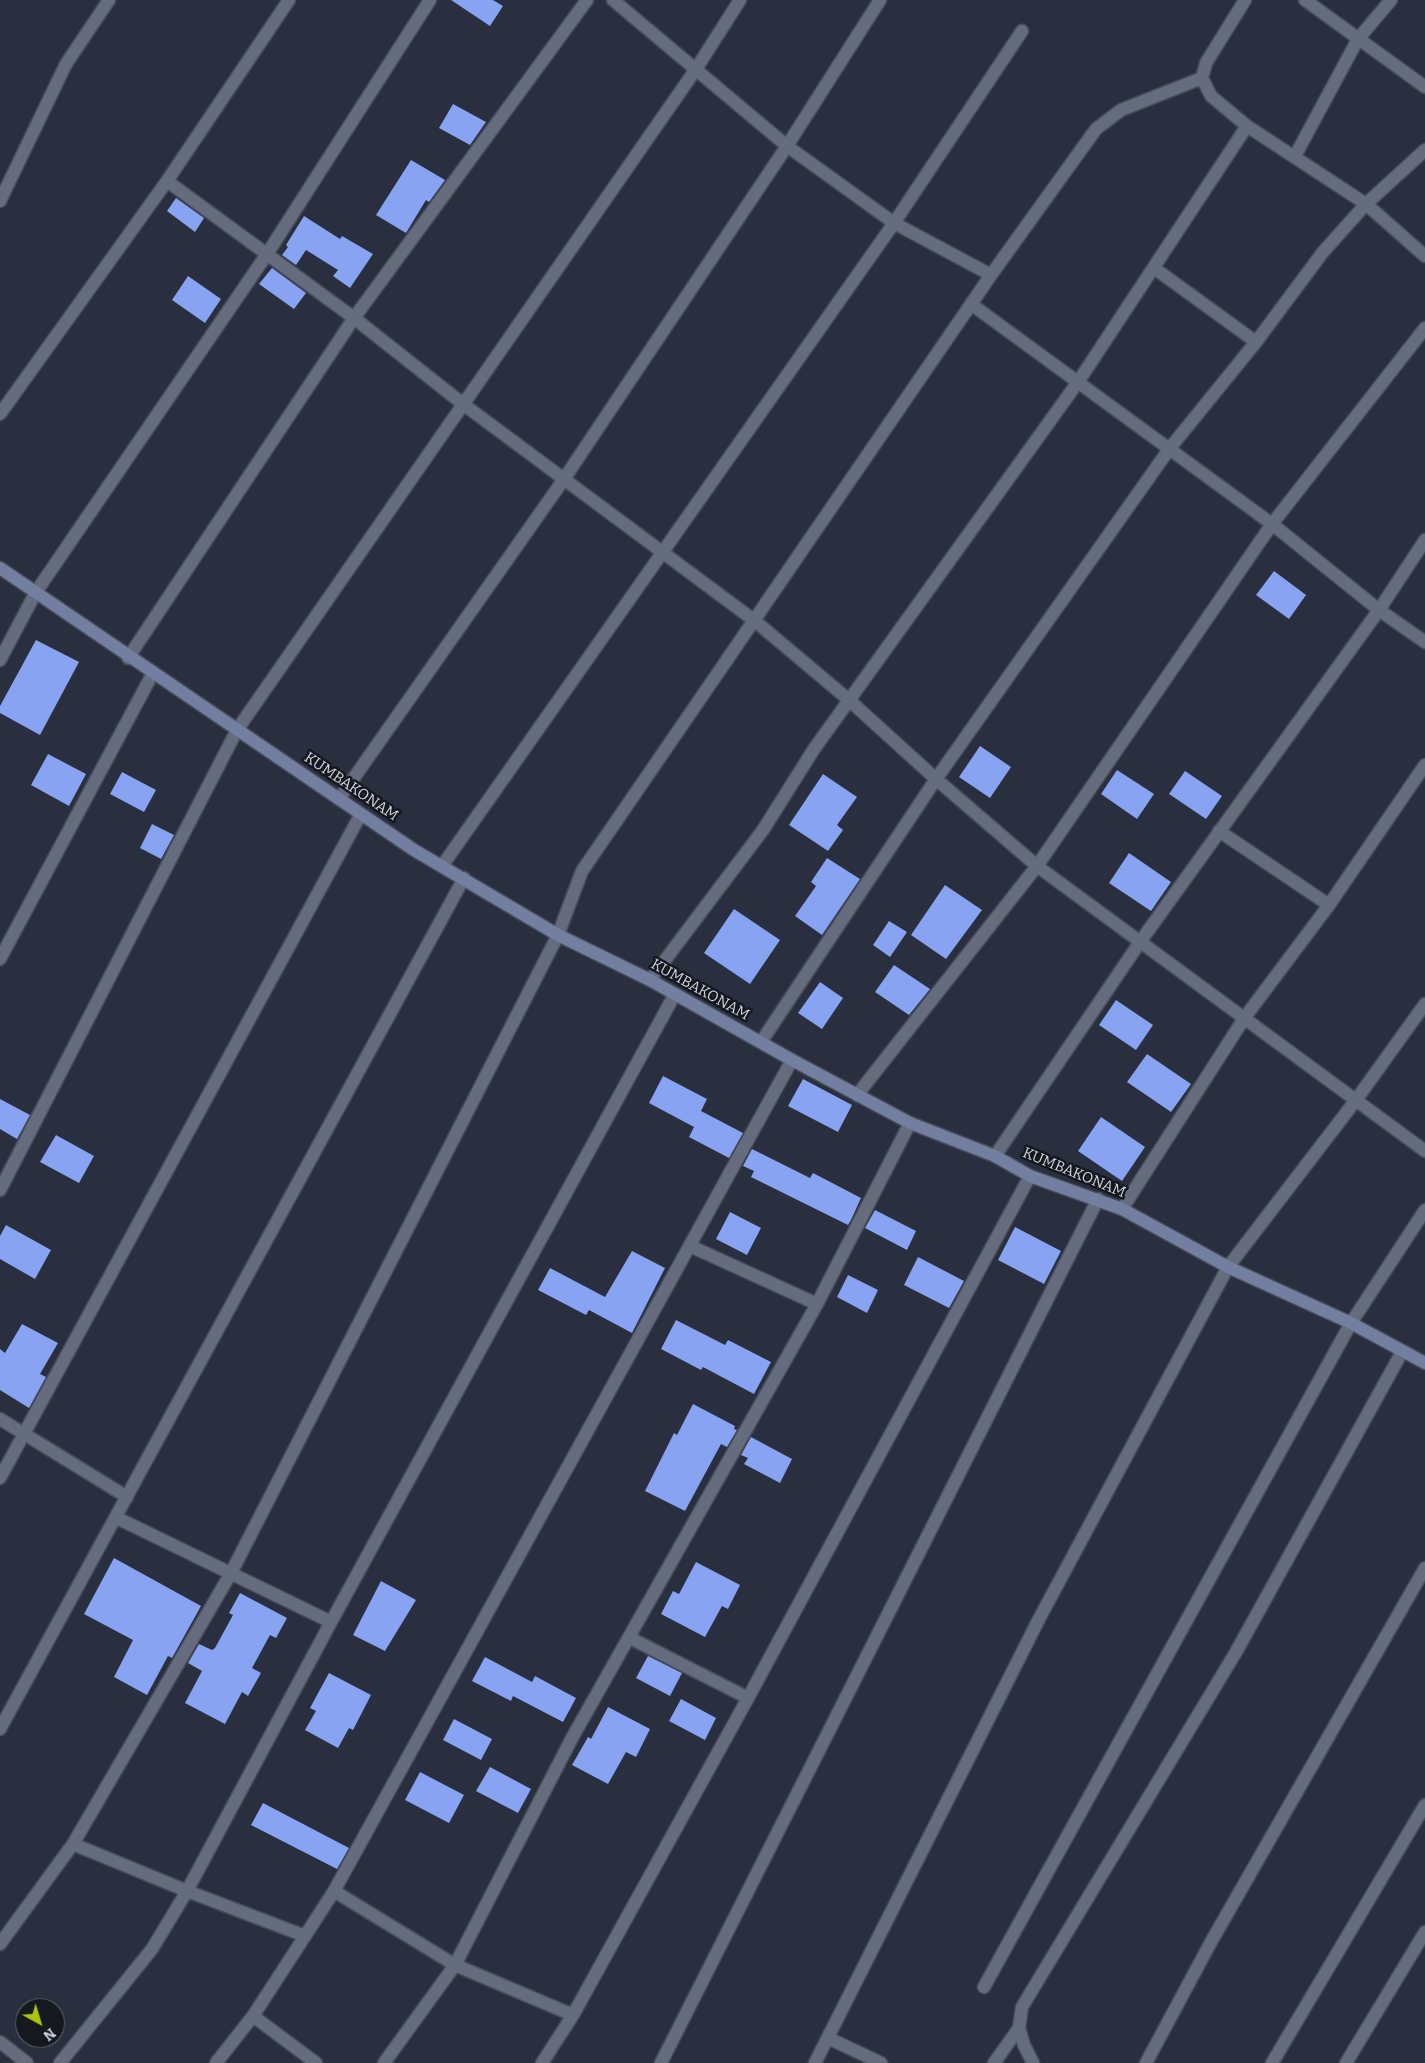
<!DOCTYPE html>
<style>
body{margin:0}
#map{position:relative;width:1425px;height:2063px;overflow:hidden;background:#292f3f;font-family:Bitter,serif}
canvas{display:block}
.north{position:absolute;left:15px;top:1998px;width:50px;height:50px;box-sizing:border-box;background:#15181f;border:1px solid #5f636b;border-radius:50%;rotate:141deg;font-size:14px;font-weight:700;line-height:20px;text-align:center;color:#ced3dd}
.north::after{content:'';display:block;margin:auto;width:18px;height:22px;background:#adc60d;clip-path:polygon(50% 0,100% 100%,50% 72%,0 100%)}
</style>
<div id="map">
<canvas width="1425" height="2063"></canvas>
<div class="north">N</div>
</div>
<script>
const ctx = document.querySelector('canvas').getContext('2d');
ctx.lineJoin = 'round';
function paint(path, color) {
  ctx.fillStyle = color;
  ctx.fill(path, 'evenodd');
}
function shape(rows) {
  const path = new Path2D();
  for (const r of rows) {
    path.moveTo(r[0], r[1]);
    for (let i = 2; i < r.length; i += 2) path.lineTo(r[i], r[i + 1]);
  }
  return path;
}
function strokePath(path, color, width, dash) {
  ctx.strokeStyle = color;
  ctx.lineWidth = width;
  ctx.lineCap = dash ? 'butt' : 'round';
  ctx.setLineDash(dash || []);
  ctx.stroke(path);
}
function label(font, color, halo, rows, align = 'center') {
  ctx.font = font + ' Bitter,serif';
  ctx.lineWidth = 5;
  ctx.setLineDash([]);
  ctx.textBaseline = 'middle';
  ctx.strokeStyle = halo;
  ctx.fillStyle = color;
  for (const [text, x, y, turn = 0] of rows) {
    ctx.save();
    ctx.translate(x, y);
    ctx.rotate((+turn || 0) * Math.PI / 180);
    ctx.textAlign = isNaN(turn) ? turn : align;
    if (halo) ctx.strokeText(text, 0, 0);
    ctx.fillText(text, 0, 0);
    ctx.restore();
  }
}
paint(shape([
 [451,0,493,0,503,6,490,26],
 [453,104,486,122,470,145,439,128],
 [411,160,445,180,429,202,426,200,406,233,376,215],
 [176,198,204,218,195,232,167,211],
 [304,216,340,239,342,236,373,254,350,288,333,276,338,270,306,250,296,265,282,255,288,247,286,245],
 [272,268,306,293,294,309,259,284],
 [188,276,221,299,205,323,172,300],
 [1274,571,1306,595,1289,619,1256,595],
 [36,640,79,662,40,735,0,713,0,706],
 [980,746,1011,767,990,798,959,777],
 [48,754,86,774,69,806,31,785],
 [1117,770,1154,794,1137,819,1101,794],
 [1185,771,1222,796,1206,819,1169,794],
 [122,772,156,790,144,812,110,794],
 [823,774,857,797,837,825,843,830,828,851,789,825],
 [152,824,174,835,161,859,140,848],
 [1129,853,1171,882,1151,911,1109,883],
 [827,858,860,879,822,935,795,916,816,886,811,882],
 [945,885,982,910,946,959,911,935],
 [734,909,780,940,750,984,704,953],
 [889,921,907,932,890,957,873,945],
 [894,965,930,989,909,1015,875,992],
 [820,982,843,998,822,1029,798,1013],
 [1116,1000,1153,1025,1136,1050,1099,1025],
 [1147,1054,1191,1084,1171,1112,1127,1082],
 [663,1076,707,1099,701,1111,743,1133,729,1158,689,1137,694,1127,649,1103],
 [803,1079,852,1105,838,1132,788,1106],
 [0,1099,30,1115,17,1139,0,1129],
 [1101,1117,1145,1147,1122,1181,1078,1151],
 [56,1135,94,1156,79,1183,40,1162],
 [752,1149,810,1178,813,1173,861,1198,851,1220,848,1225,751,1177,754,1171,743,1166],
 [875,1210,916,1231,907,1250,865,1228],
 [730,1212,761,1228,747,1255,716,1239],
 [6,1225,51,1250,35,1279,0,1259,0,1236],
 [1015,1227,1061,1251,1044,1284,998,1260],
 [632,1251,665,1268,632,1333,589,1310,586,1315,538,1290,550,1268,605,1297],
 [918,1257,964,1281,949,1308,904,1285],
 [848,1275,878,1290,867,1313,837,1297],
 [676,1320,725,1345,728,1340,771,1362,754,1394,703,1367,701,1370,661,1349],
 [22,1324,58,1343,40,1374,46,1377,29,1408,0,1390,0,1349,5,1353],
 [693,1404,735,1426,734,1429,737,1430,727,1447,721,1444,685,1511,645,1491,674,1433,677,1435],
 [751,1437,792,1459,780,1483,744,1464,748,1458,741,1455],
 [114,1558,201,1606,172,1658,168,1656,147,1695,114,1677,133,1640,84,1614],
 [696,1562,740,1585,728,1609,722,1606,705,1637,661,1614,673,1591,679,1594],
 [381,1581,416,1600,385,1651,353,1635],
 [240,1593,287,1618,276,1638,270,1635,252,1668,261,1673,248,1696,242,1692,225,1724,185,1703,202,1671,188,1663,199,1644,212,1650,215,1648,233,1615,229,1613],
 [648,1656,682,1673,670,1696,636,1678],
 [485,1657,532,1682,535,1676,576,1698,563,1722,513,1696,511,1701,472,1681],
 [329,1673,371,1695,353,1730,349,1728,338,1748,305,1730,316,1711,310,1708],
 [681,1699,716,1718,705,1740,669,1721],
 [608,1707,650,1729,636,1757,626,1752,608,1784,572,1765,588,1737,591,1739],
 [454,1719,492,1739,481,1760,443,1740],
 [490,1767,531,1789,518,1813,476,1791],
 [420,1772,464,1795,449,1823,405,1800],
 [263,1803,349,1848,337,1869,251,1825]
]), '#87a3f1');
const street = shape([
 [613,0,787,146,894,223,991,275],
 [1245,0,1206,63,1202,78,1211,96,1247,126,1366,204,1425,256],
 [1305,0,1425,87],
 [1295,156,1358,39,1391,0],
 [167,181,354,318,463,404,755,621,849,700,936,779,1037,866,1425,1151],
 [0,201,66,64,109,0],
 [1154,268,1256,342],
 [971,304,1272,524,1379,610,1425,642],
 [0,414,167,181,289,0],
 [128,658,354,318,587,0],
 [0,660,36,592,267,254,430,0],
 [339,799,564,479,787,146,880,0],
 [1219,831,1329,905],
 [442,866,894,223,1022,31],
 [0,959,153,673],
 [650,980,763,830,814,749,1078,382,1247,126],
 [761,1042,936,779,1170,448,1256,342,1323,252,1366,204,1425,150],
 [857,1095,1037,866,1272,524,1425,328],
 [995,1156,1140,942,1379,610,1425,540],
 [0,1190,237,730,696,69,740,0],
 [1122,1209,1245,1017,1329,905,1425,765],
 [690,1246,817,1304],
 [0,1419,127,1497],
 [0,1478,361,814],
 [117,1518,331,1622],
 [630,1638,748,1698],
 [0,1729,464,878],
 [73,1844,231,1573,558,935,582,871,991,275,1096,129,1121,110,1202,78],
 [334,1891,455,1965,573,2015],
 [305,1936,334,1891,792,1060],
 [0,1944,73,1844,187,1891,305,1936,253,2016,216,2063],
 [984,1987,1351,1323,1425,1210],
 [253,2016,316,2063],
 [828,2038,881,2063],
 [0,2042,27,2063],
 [60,2063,152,1949,187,1891,331,1622,675,994],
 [384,2063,455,1965,572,1738,817,1304,910,1123],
 [542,2063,573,2015,748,1698,1030,1176],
 [661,2063,1098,1199],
 [815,2063,1039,1619,1228,1267,1356,1100,1425,1004],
 [994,2063,1019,2028],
 [1033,2063,1024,2045,1019,2028,1022,2007,1236,1652,1402,1352],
 [1146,2063,1211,1942,1425,1568],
 [1272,2063,1425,1805],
 [1346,2063,1425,1932]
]);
const secondary = shape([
 [0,568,414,850,558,935,650,980,792,1060,910,1123,995,1156,1030,1176,1122,1209,1228,1267,1351,1323,1425,1363]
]);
strokePath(street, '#474c59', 15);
strokePath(secondary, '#474c59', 15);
strokePath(street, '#646c7e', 12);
strokePath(secondary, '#727fa1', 12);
label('15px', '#ced3dd', '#15181f', [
 ["KUMBAKONAM",351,787,34],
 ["KUMBAKONAM",700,990,29],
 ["KUMBAKONAM",1074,1173,22]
]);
</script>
